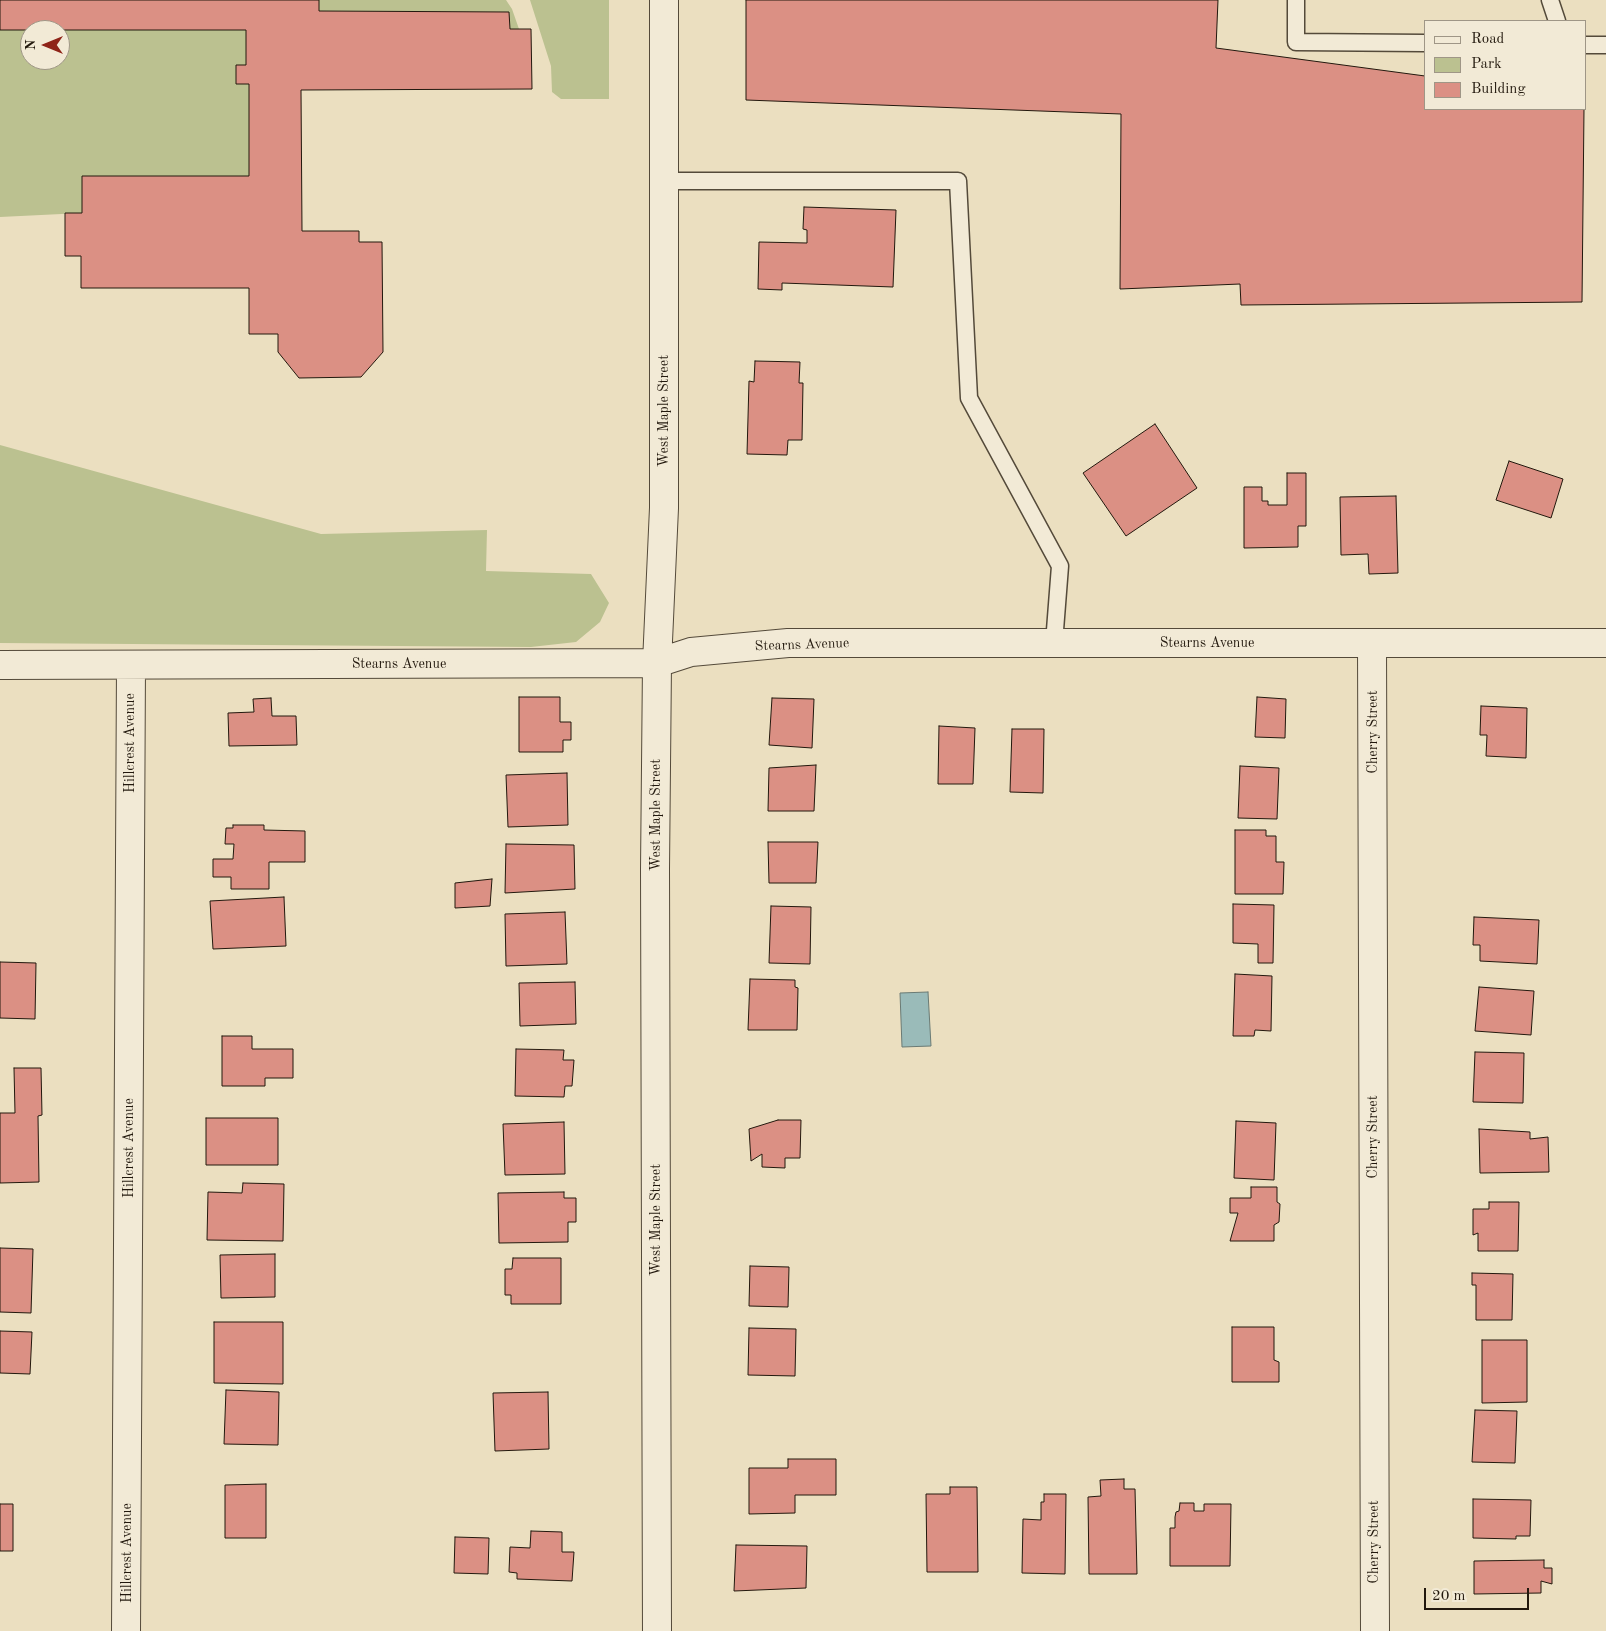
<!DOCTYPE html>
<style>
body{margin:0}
#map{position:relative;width:1606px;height:1631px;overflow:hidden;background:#ebdfc0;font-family:"Old Standard TT",serif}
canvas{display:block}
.legend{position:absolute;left:1424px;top:20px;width:162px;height:90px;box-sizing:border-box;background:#f2ead6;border:1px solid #9f9686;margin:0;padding:6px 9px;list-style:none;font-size:15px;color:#22180d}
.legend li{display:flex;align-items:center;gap:10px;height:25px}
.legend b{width:25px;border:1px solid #9f9686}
.north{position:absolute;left:20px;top:20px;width:50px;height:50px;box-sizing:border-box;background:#f2ead6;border:1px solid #9f9686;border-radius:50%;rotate:270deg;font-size:14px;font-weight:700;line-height:20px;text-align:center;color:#22180d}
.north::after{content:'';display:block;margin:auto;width:18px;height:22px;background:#8f2418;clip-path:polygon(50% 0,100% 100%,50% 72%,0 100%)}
.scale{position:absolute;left:1424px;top:1588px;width:105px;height:22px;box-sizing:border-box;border:2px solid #22180d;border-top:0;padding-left:6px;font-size:15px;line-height:18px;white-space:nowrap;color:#22180d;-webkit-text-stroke:4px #f2ead6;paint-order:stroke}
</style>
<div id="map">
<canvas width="1606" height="1631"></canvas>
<ul class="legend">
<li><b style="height:6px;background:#f2ead6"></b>Road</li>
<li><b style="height:14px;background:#bbc190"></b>Park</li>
<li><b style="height:14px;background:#db9084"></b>Building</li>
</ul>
<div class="north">N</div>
<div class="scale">20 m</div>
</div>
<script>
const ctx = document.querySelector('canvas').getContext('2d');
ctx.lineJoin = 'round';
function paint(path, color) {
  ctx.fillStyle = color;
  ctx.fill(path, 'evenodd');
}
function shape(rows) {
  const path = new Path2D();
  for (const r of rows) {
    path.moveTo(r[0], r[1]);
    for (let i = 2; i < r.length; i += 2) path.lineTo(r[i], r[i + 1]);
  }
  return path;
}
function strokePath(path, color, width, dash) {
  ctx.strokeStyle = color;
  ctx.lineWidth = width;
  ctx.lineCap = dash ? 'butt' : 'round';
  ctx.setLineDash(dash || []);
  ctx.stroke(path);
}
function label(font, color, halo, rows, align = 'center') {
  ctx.font = font + ' "Old Standard TT",serif';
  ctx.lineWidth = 4.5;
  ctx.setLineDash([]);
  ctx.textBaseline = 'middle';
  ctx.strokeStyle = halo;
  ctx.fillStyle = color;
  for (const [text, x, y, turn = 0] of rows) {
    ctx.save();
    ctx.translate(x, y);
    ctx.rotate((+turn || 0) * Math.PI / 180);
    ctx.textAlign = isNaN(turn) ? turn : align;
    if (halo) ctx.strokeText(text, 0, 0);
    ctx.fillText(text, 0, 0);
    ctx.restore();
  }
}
paint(shape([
 [319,0,506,0,512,9,519,29,510,29,508,12,319,11],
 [530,0,609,0,609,99,561,99,552,92,551,66],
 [0,30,246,30,246,65,236,65,236,83,249,84,249,176,82,213,0,217],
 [30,30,60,30,60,60,30,60],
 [0,445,321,534,487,530,486,571,591,574,609,603,600,622,576,642,531,647,0,643]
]), '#bbc190');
const water = shape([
 [928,992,931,1046,902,1047,900,993,928,992]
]);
paint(water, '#9abbb9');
strokePath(water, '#6a7a74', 1);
const building = shape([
 [0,0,319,0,319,11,509,12,510,29,531,29,532,89,301,90,302,231,359,231,359,242,382,242,383,352,361,377,299,378,278,352,278,334,249,334,249,288,81,288,81,256,65,256,65,213,82,213,82,176,249,176,249,84,236,84,236,65,246,65,246,30,0,30,0,0],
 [746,0,1218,0,1216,48,1425,76,1425,109,1584,109,1582,302,1241,305,1240,284,1120,289,1121,114,746,100,746,0],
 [804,207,896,210,893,287,782,283,782,290,758,289,759,242,807,243,807,230,803,229,804,207],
 [755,361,800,362,799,383,803,383,802,440,788,440,787,455,747,454,749,381,754,382,755,361],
 [1155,424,1197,488,1126,536,1083,473,1155,424],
 [1509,461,1563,479,1551,518,1496,500,1509,461],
 [1287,473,1306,473,1306,526,1298,526,1298,547,1244,548,1244,487,1262,487,1262,501,1268,501,1268,505,1287,505,1287,473],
 [1396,496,1398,573,1369,574,1368,554,1341,555,1340,497,1396,496],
 [519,697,560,697,560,722,571,722,571,740,563,740,563,752,519,752,519,697],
 [1257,697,1286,699,1285,738,1255,737,1257,697],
 [271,698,272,716,296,716,297,745,229,746,228,713,254,712,253,699,271,698],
 [772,698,814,699,812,748,769,745,772,698],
 [1481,706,1527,708,1526,758,1486,756,1487,735,1480,735,1481,706],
 [939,726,975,728,973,784,938,784,939,726],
 [1012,729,1044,729,1043,793,1010,792,1012,729],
 [816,765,814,811,768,811,769,768,816,765],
 [1240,766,1279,768,1277,819,1238,818,1240,766],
 [567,773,568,825,508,827,506,775,567,773],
 [233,825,264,825,264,830,305,831,305,862,269,862,269,889,231,889,231,877,213,877,213,859,233,859,234,844,225,844,226,828,233,828,233,825],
 [1235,830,1266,830,1266,836,1276,836,1276,862,1284,862,1283,894,1235,894,1235,830],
 [768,842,818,842,816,883,769,883,768,842],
 [506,844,574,845,575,889,505,893,506,844],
 [492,879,490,906,455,908,455,883,492,879],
 [284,897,286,946,213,949,210,901,284,897],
 [1233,904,1274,905,1273,963,1258,963,1258,944,1233,943,1233,904],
 [771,906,811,907,810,964,769,963,771,906],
 [565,912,567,964,506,966,505,914,565,912],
 [1474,917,1539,920,1537,964,1480,961,1480,945,1473,945,1474,917],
 [0,962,36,963,35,1019,0,1018,0,962],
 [1235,974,1272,976,1271,1031,1255,1030,1254,1036,1233,1036,1235,974],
 [750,979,795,980,795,987,798,988,797,1030,748,1030,750,979],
 [575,982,576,1024,520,1026,519,983,575,982],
 [1479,987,1534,991,1531,1035,1475,1031,1479,987],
 [222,1036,252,1036,252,1049,293,1049,293,1078,265,1078,265,1086,222,1086,222,1036],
 [516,1049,564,1050,563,1060,574,1060,572,1086,565,1086,564,1097,515,1096,516,1049],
 [1475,1052,1524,1053,1523,1103,1473,1102,1475,1052],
 [14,1068,41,1068,42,1115,38,1116,39,1182,0,1183,0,1113,15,1113,14,1068],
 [206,1118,278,1118,278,1165,206,1165,206,1118],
 [778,1120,801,1120,800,1158,785,1158,785,1168,762,1167,762,1154,751,1161,749,1129,778,1120],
 [1236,1121,1276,1123,1274,1180,1234,1178,1236,1121],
 [564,1122,565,1174,505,1175,503,1124,564,1122],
 [1479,1129,1530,1132,1530,1139,1548,1137,1549,1172,1480,1173,1479,1129],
 [243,1183,284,1184,283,1241,207,1240,208,1192,242,1193,243,1183],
 [1251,1187,1277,1187,1277,1202,1280,1204,1279,1222,1274,1225,1274,1241,1230,1241,1238,1213,1230,1213,1230,1198,1251,1198,1251,1187],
 [564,1192,564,1198,576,1198,576,1222,568,1222,568,1242,499,1243,498,1193,564,1192],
 [1489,1202,1519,1202,1518,1251,1478,1251,1478,1233,1473,1235,1473,1209,1489,1209,1489,1202],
 [0,1248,33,1249,31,1313,0,1312,0,1248],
 [275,1254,275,1297,221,1298,220,1255,275,1254],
 [513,1258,561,1258,561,1304,511,1304,511,1295,505,1295,505,1269,512,1269,513,1258],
 [750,1266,789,1267,788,1307,749,1306,750,1266],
 [1472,1273,1513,1274,1512,1320,1476,1320,1476,1285,1472,1285,1472,1273],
 [214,1322,283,1322,283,1384,214,1383,214,1322],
 [1232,1327,1274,1327,1274,1360,1279,1362,1279,1382,1232,1382,1232,1327],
 [749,1328,796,1329,795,1376,748,1375,749,1328],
 [0,1331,32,1332,30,1374,0,1373,0,1331],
 [1482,1340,1527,1340,1527,1402,1482,1403,1482,1340],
 [226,1390,279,1392,278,1445,224,1444,226,1390],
 [548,1392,549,1449,495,1451,493,1393,548,1392],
 [1475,1410,1517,1411,1515,1463,1472,1462,1475,1410],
 [788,1459,836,1459,836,1495,795,1495,795,1513,749,1514,749,1468,788,1468,788,1459],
 [1124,1479,1124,1489,1135,1489,1137,1574,1089,1574,1088,1497,1101,1496,1100,1480,1124,1479],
 [266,1484,266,1538,225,1538,225,1485,266,1484],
 [950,1487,977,1487,978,1572,927,1572,926,1494,950,1494,950,1487],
 [1044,1494,1066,1494,1065,1574,1022,1573,1023,1519,1041,1520,1041,1502,1044,1502,1044,1494],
 [1473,1499,1531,1500,1530,1536,1516,1536,1516,1539,1473,1538,1473,1499],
 [1180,1503,1194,1503,1194,1511,1204,1511,1204,1504,1231,1504,1230,1566,1170,1566,1170,1528,1175,1528,1175,1517,1176,1512,1179,1511,1180,1503],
 [0,1504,13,1504,13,1551,0,1551,0,1504],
 [531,1531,562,1532,562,1552,574,1552,572,1581,517,1579,517,1573,509,1572,510,1547,530,1548,531,1531],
 [455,1537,489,1538,488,1574,454,1573,455,1537],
 [736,1545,807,1546,806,1588,734,1591,736,1545],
 [1544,1560,1544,1568,1552,1568,1552,1584,1541,1581,1541,1593,1474,1594,1474,1561,1544,1560]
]);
paint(building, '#db9084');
strokePath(building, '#22180d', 1);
const service = shape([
 [1296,0,1296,42,1425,43],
 [1550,0,1557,21],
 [1585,45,1606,45],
 [664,181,958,181,969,398,1060,566,1054,643]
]);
const minor = shape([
 [1372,644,1375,1631],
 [0,665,657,663,691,652,788,643,1606,643],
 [126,1631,131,665],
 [657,1631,655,869,657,663,664,508,664,0]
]);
strokePath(service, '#544a3a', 19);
strokePath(minor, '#544a3a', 30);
strokePath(service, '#f2ead6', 16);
strokePath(minor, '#f2ead6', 28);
label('14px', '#22180d', '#f2ead6', [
 ["West Maple Street",664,411,-90],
 ["Stearns Avenue",1207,643],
 ["Stearns Avenue",802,645,-2],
 ["Stearns Avenue",399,664],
 ["Cherry Street",1373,732,-90],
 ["Hillcrest Avenue",130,743,-90],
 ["West Maple Street",656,815,-90],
 ["Cherry Street",1373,1137,-90],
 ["Hillcrest Avenue",129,1148,-90],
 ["West Maple Street",656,1220,-90],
 ["Cherry Street",1374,1542,-90],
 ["Hillcrest Avenue",127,1553,-90]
]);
</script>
